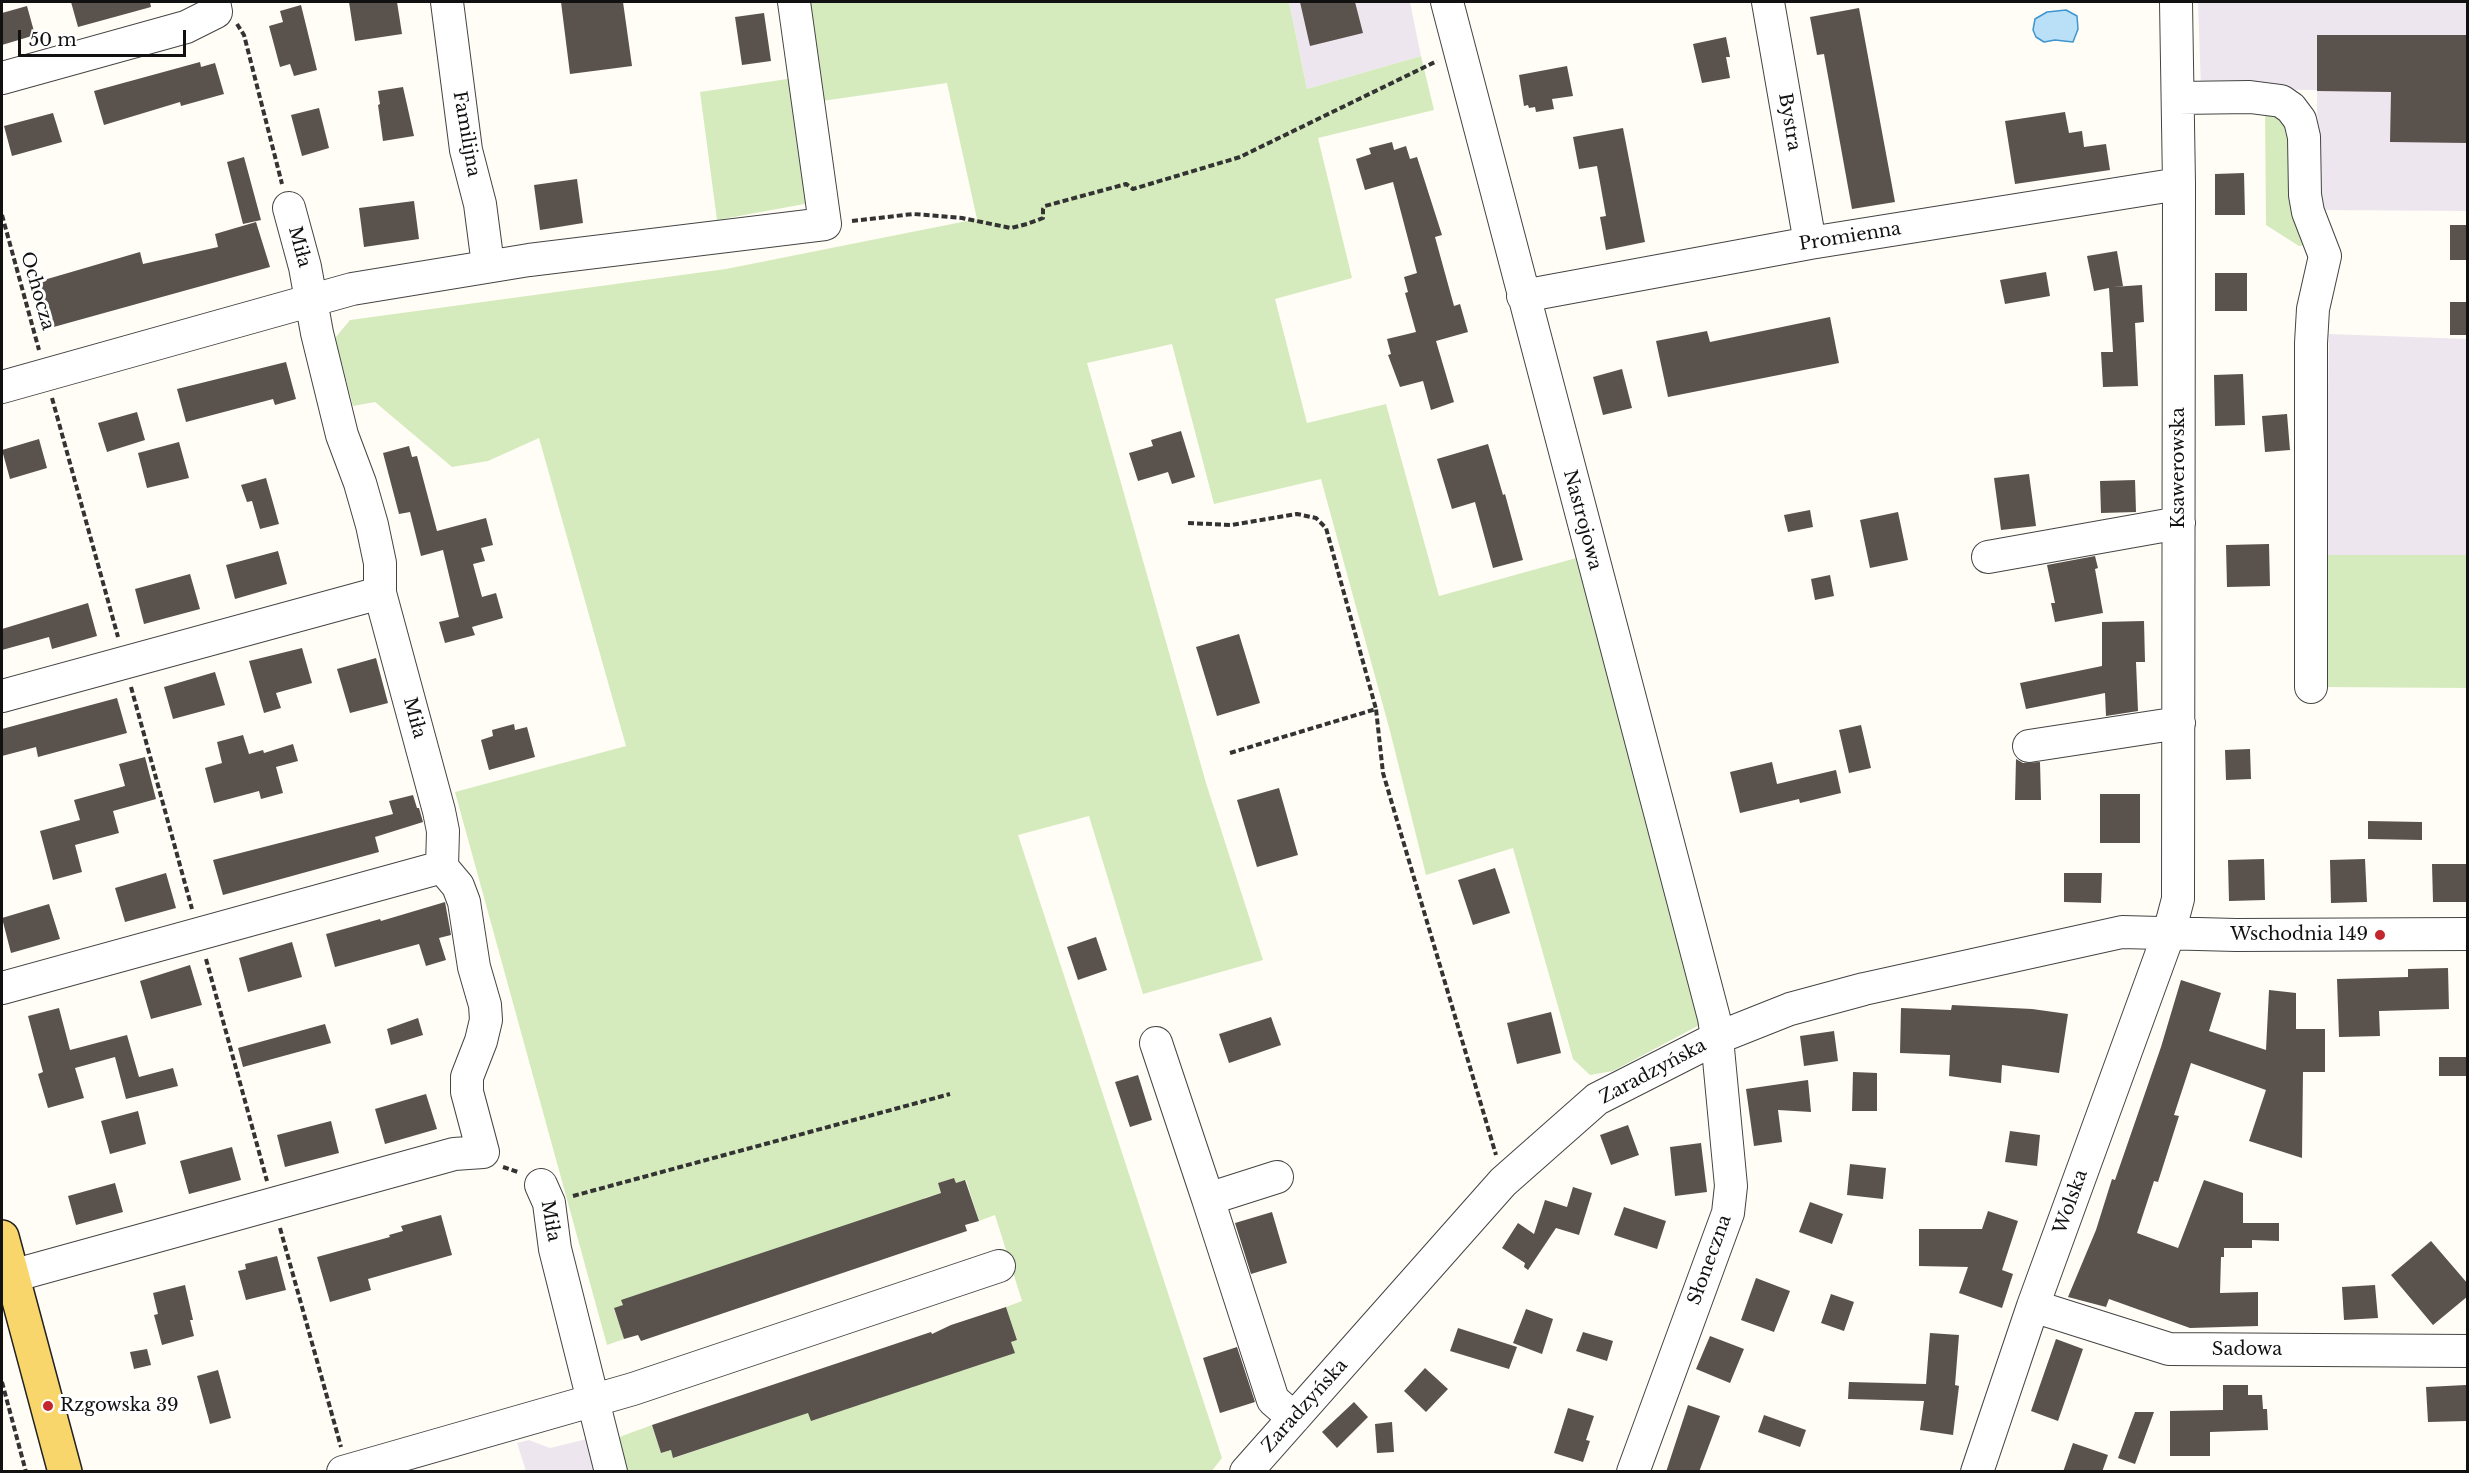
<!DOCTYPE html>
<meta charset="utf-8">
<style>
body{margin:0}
#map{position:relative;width:2469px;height:1473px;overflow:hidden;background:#fffdf5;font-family:"Libre Baskerville",serif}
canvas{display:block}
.frame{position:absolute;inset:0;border:3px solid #111;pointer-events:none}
.scale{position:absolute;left:18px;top:30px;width:168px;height:27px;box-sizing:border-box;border:3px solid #111;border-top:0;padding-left:8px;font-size:18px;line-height:21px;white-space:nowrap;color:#111;-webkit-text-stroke:4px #fff;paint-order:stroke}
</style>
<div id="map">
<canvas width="2469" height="1473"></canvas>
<div class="frame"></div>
<div class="scale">50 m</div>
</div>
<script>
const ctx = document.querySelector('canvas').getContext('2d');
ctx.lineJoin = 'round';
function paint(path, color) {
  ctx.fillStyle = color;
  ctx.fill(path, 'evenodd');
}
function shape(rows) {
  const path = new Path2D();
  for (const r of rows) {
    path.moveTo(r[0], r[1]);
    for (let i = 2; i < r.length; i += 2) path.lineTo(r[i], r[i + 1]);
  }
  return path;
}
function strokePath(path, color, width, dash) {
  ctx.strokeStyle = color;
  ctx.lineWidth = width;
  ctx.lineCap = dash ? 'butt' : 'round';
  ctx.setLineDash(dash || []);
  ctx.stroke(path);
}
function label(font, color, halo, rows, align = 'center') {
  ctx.font = font + ' "Libre Baskerville",serif';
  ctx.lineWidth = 6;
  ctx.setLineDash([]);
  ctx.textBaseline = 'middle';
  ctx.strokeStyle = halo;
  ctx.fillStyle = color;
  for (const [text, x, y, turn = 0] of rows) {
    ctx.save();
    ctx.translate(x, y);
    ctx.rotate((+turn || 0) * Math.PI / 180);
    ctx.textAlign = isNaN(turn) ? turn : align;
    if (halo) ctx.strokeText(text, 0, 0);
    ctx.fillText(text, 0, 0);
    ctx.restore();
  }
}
paint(shape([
 [1289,2,1410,2,1421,56,1307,89],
 [2198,2,2467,2,2467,211,2318,210,2317,90,2201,89],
 [2329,334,2467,339,2467,555,2324,555,2323,476,2327,452],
 [591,1438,600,1471,526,1471,517,1443,529,1440,550,1448]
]), '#eee6ef');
paint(shape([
 [801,2,1289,2,1307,89,1421,56,1434,110,1318,138,1352,278,1275,299,1307,423,1386,404,1439,596,1580,557,1707,1021,1613,1071,1590,1075,1573,1059,1513,848,1426,875,1390,731,1321,479,1214,504,1172,344,1087,363,1206,783,1263,960,1143,994,1089,816,1018,835,1222,1458,1211,1472,621,1471,616,1440,622,1436,652,1425,661,1453,671,1450,674,1458,727,1440,805,1405,812,1422,811,1418,826,1413,827,1416,829,1416,828,1412,843,1407,844,1410,846,1410,845,1406,859,1401,860,1405,863,1404,862,1401,876,1396,877,1399,880,1399,879,1395,893,1390,894,1393,896,1393,896,1389,910,1384,911,1388,913,1387,927,1378,928,1382,930,1382,929,1378,944,1373,945,1376,947,1376,946,1372,961,1367,962,1371,964,1370,1014,1353,1011,1342,1017,1340,1006,1307,1022,1301,995,1215,979,1221,966,1180,956,1183,954,1178,938,1183,941,1193,924,1198,926,1204,906,1205,622,1301,623,1305,614,1309,624,1339,607,1345,455,792,626,746,539,438,488,461,452,467,375,402,353,406,335,338,350,320,726,269,977,219,947,83,815,102],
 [794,78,810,203,717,220,700,92],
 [2265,105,2282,111,2314,245,2299,246,2266,225],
 [2324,555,2467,555,2467,688,2324,687]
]), '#d5ebbd');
const water = shape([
 [2066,10,2077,16,2078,29,2073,42,2055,40,2044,42,2036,37,2033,30,2035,19,2047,12,2066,10]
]);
paint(water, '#b9e0f7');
strokePath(water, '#3f96cf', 1.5);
paint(shape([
 [71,2,150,2,151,7,78,27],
 [349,2,397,2,402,34,355,41],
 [561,2,623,2,632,66,570,74],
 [1300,2,1355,2,1363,33,1310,46],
 [301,5,317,70,294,76,290,64,280,67,269,26,283,22,280,11],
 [27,6,35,35,2,45,2,13],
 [1859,8,1895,202,1852,209,1824,54,1817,55,1810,17],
 [764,13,771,61,742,65,735,17],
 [2317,35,2468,35,2468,143,2390,142,2391,92,2317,91],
 [1726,37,1730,57,1726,57,1730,78,1702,83,1693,44],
 [200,62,201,67,215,63,224,94,181,106,180,102,104,125,94,91],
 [1567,66,1573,96,1552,99,1554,109,1536,112,1535,107,1529,108,1528,105,1524,106,1519,75],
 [403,87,414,136,383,141,378,105,380,104,378,91],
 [319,108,329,148,302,156,291,115],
 [2065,112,2069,133,2082,131,2084,147,2106,144,2110,170,2015,184,2005,121],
 [53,113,62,142,12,156,4,126],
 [1623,128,1645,242,1606,250,1600,217,1606,216,1597,166,1579,169,1573,137],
 [1392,142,1394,150,1406,146,1410,159,1417,157,1442,235,1435,237,1454,306,1460,304,1468,332,1436,341,1454,402,1431,410,1423,381,1400,387,1388,355,1391,354,1387,339,1416,332,1405,293,1408,292,1404,277,1417,273,1393,182,1365,190,1356,159,1371,154,1369,148],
 [244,157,261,220,243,224,227,162],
 [2244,173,2245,215,2215,215,2215,174],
 [577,179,583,223,540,230,534,185],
 [414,201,419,239,364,247,359,208],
 [256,222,270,267,50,328,37,282,140,252,143,264,218,247,215,234],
 [2450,225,2468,225,2468,260,2450,260],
 [2117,251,2123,286,2113,287,2142,285,2144,322,2135,323,2138,386,2103,387,2101,352,2113,352,2109,288,2094,291,2087,256],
 [2046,272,2050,296,2005,304,2000,280],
 [2215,273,2247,273,2247,311,2215,311],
 [2450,302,2468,302,2468,335,2450,335],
 [1830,317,1839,363,1668,397,1656,341,1707,331,1710,342],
 [286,362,296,399,275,405,273,399,186,422,177,389],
 [1622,369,1632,408,1603,415,1593,377],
 [2243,374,2245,425,2215,426,2214,375],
 [137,412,145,440,107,452,98,423],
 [2287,414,2290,450,2265,452,2262,416],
 [1181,431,1195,477,1172,484,1168,472,1138,481,1129,453,1153,446,1151,440],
 [39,439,47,468,10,479,2,450],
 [179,442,189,478,147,488,138,453],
 [1488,444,1503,495,1505,494,1523,560,1493,568,1475,502,1452,509,1437,459],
 [409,446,412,457,417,456,437,531,486,518,493,545,481,548,485,561,473,564,482,597,496,593,503,618,472,627,475,635,445,643,439,622,459,617,443,550,421,556,410,512,399,514,383,453],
 [2029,474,2036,526,2001,530,1994,478],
 [266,478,279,524,260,529,252,501,247,502,241,485],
 [2135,480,2136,512,2101,513,2100,481],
 [1810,510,1813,527,1788,532,1784,515],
 [1898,512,1908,560,1870,568,1860,520],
 [2269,544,2270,586,2227,587,2226,545],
 [278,551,287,584,235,599,226,565],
 [2095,556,2098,568,2095,569,2103,613,2055,622,2051,603,2055,603,2047,565],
 [190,574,200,609,144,624,135,589],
 [1830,575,1834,596,1815,600,1811,579],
 [88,603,97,636,52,649,49,637,2,650,2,629],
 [2144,621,2145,662,2136,662,2138,711,2106,716,2105,693,2026,709,2020,683,2102,666,2102,622],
 [1239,634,1260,703,1217,716,1196,647],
 [302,648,312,683,276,693,281,708,264,713,249,661],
 [376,658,388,703,350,713,337,669],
 [215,672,225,705,173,719,164,687],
 [117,698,127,733,38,757,36,747,2,756,2,729],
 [514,724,515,730,527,727,535,757,489,770,481,740,493,736,492,730],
 [1861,725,1871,768,1849,773,1839,730],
 [243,735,249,754,263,750,264,753,293,744,298,761,276,767,283,793,261,799,259,791,214,803,205,768,222,763,217,742],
 [2250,749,2251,779,2226,780,2225,750],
 [145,757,156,799,113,811,119,833,75,845,82,872,53,880,40,831,80,820,74,800,125,786,119,764],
 [2016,759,2023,763,2040,762,2041,800,2015,800],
 [1772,762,1777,784,1836,770,1841,793,1800,803,1799,799,1740,813,1730,772],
 [1279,788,1298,855,1257,867,1237,800],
 [2100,794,2140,794,2140,843,2100,843],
 [413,795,417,808,419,808,423,822,375,837,379,852,223,895,213,860,393,814,389,801],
 [2368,821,2422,822,2422,840,2368,839],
 [2264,859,2265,900,2229,901,2228,860],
 [2365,859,2367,902,2331,903,2330,860],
 [2432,864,2468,864,2468,902,2433,902],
 [1495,868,1510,913,1473,925,1458,880],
 [166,873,176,908,125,922,115,888],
 [2064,873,2102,873,2101,903,2064,902],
 [445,902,451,935,439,938,446,960,426,966,419,944,335,967,326,934,380,919,381,921],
 [49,904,60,939,11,953,2,918],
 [1096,937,1107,970,1078,980,1067,947],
 [292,942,302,977,248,992,239,958],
 [190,965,202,1005,151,1019,140,981],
 [2448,968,2449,1009,2379,1011,2380,1036,2339,1037,2337,979,2408,977,2408,969],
 [2181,980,2221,993,2209,1031,2266,1050,2269,990,2296,993,2296,1029,2325,1029,2325,1072,2303,1072,2302,1158,2249,1141,2266,1090,2191,1063,2174,1115,2179,1116,2158,1182,2154,1181,2137,1233,2178,1248,2204,1180,2243,1193,2243,1223,2279,1223,2279,1241,2252,1240,2252,1248,2224,1248,2224,1257,2221,1257,2220,1293,2258,1292,2258,1326,2190,1328,2109,1299,2106,1307,2068,1297,2096,1230,2112,1179,2115,1180,2161,1047],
 [1952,1005,2032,1009,2068,1014,2059,1073,2002,1065,2001,1083,1949,1076,1950,1055,1900,1053,1901,1008,1951,1010],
 [59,1008,70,1050,127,1035,139,1077,173,1068,178,1086,126,1099,115,1057,75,1068,84,1098,48,1108,38,1074,43,1072,28,1016],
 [1551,1012,1561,1053,1517,1064,1507,1023],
 [1271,1017,1281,1045,1229,1063,1219,1034],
 [418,1018,423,1035,391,1045,387,1029],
 [325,1024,331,1043,243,1067,238,1048],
 [1834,1031,1838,1061,1804,1066,1800,1036],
 [2439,1057,2468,1057,2468,1076,2439,1076],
 [1853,1072,1877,1073,1877,1111,1852,1111],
 [1138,1075,1152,1120,1130,1127,1115,1082],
 [1808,1080,1811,1112,1778,1110,1782,1142,1754,1146,1746,1089],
 [426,1094,437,1129,385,1144,375,1109],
 [138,1111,146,1144,110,1154,101,1121],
 [331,1121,339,1153,285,1167,277,1135],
 [1628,1125,1639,1155,1611,1165,1600,1135],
 [2010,1131,2040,1135,2037,1166,2005,1162],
 [1701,1143,1707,1192,1675,1196,1670,1147],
 [232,1147,241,1180,189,1194,180,1161],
 [1850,1164,1886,1168,1883,1199,1847,1195],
 [954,1178,956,1183,965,1180,979,1221,965,1225,967,1231,641,1341,638,1335,624,1339,614,1308,623,1305,621,1300,941,1193,938,1183],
 [115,1183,123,1212,76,1225,68,1196],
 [1573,1187,1592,1193,1579,1235,1556,1228,1528,1270,1524,1267,1525,1263,1502,1248,1518,1223,1534,1234,1545,1200,1567,1207],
 [1810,1202,1843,1214,1832,1244,1799,1232],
 [1624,1207,1666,1221,1657,1249,1614,1235],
 [1988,1211,2018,1221,2002,1270,2013,1274,2002,1308,1959,1293,1968,1267,1919,1266,1919,1229,1982,1229],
 [1272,1212,1287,1263,1251,1274,1235,1223],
 [441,1215,452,1255,368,1279,371,1290,330,1302,317,1257,390,1237,389,1235,403,1231,401,1226],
 [2431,1241,2468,1284,2468,1296,2433,1325,2391,1275],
 [277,1256,286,1290,246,1300,238,1271,246,1269,245,1264],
 [1756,1278,1790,1291,1774,1332,1741,1320],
 [185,1285,193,1320,190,1320,194,1336,162,1345,154,1315,158,1314,153,1293],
 [2375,1285,2378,1318,2344,1320,2342,1287],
 [1831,1294,1854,1302,1844,1331,1821,1323],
 [1006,1307,1017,1340,1011,1342,1015,1353,811,1421,808,1413,673,1458,671,1450,661,1453,652,1425,931,1332,932,1334,951,1325],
 [1526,1309,1553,1319,1542,1354,1513,1343],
 [1458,1328,1517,1347,1509,1369,1450,1351],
 [1583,1332,1613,1341,1607,1361,1576,1351],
 [1930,1333,1959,1335,1955,1385,1959,1386,1953,1435,1920,1430,1924,1401,1848,1399,1849,1382,1926,1384],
 [1710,1336,1744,1349,1730,1383,1696,1369],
 [2056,1339,2083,1349,2058,1421,2031,1411],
 [1237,1347,1255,1402,1220,1413,1203,1358],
 [147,1349,151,1365,134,1369,130,1352],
 [1425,1368,1448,1389,1426,1412,1404,1391],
 [218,1370,231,1418,210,1424,197,1376],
 [2223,1385,2248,1385,2248,1395,2262,1395,2263,1409,2267,1409,2268,1430,2210,1432,2210,1456,2170,1456,2170,1411,2223,1410],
 [2466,1385,2467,1421,2428,1422,2426,1387],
 [1354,1402,1368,1417,1337,1448,1322,1432],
 [1688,1405,1720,1416,1699,1472,1666,1472],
 [1568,1408,1594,1416,1586,1440,1590,1441,1583,1462,1554,1453],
 [2135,1412,2154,1412,2135,1464,2118,1458],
 [1764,1415,1806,1430,1800,1447,1758,1432],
 [1392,1422,1394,1452,1377,1453,1375,1424],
 [2073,1443,2108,1455,2102,1472,2063,1472]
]), '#5a524d');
const minor = shape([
 [447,2,466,150,480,204,488,265],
 [1447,2,1714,1018,1717,1038,1731,1186,1728,1213,1633,1472],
 [1768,2,1810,243],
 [2,78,186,27,216,12,214,2],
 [2178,98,2250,97,2281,101,2291,108,2300,120,2304,137,2305,195,2308,212,2325,256,2313,309,2311,343,2311,687],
 [1523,296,1810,243,2179,184],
 [2,387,352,289,529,260,825,224,794,2],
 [1988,557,2179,523],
 [2,696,380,593],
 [2029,746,2179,723],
 [2,988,442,867],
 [1156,1043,1208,1199],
 [1277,1177,1208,1199,1273,1400,1294,1418],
 [541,1185,549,1203,555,1249,611,1472],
 [12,1276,454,1154,483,1152,467,1092,467,1077,481,1041,486,1020,485,1005,474,967,464,902,458,886,442,867,443,831,439,811,380,593,380,563,372,525,360,483,342,435,317,333,305,267,289,208],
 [2033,1306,2169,1349,2468,1351],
 [343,1472,633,1389,999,1266],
 [1246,1472,1503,1182,1597,1099,1717,1038,1790,1009,1864,989,2122,932,2236,935,2468,934],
 [1977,1472,2033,1306,2169,933,2178,899,2179,184,2176,2]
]);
const major = shape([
 [2,1237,65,1472]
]);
strokePath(minor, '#444', 34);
strokePath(major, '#222', 36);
strokePath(shape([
 [237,24,244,35,282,184],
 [2,215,39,350],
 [852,221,913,214,962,218,1011,228,1027,224,1043,218,1043,209,1045,206,1126,184,1133,189,1240,157,1437,61],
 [52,398,118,637],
 [1188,523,1232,525,1297,514,1316,518,1326,528,1376,709],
 [131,687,192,909],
 [1230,753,1376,709,1383,773,1496,1155],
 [206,959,267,1181],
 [503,1167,518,1172],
 [573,1196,950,1094],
 [280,1228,341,1447],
 [2,1382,26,1472]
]), '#333', 4, [6, 3]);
strokePath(minor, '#fff', 32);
strokePath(major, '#f9d66b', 33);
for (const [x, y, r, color] of [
 [2380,935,6,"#c4262e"],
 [48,1406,6,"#c4262e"]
]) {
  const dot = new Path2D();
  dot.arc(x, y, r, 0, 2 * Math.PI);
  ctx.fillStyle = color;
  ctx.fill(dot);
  strokePath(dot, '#fff', 2);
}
label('18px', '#111', '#fff', [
 ["Bystra",1789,122,80],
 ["Familijna",466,134,80],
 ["Promienna",1850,237,-9],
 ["Miła",299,247,75],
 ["Ochocza",37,291,74],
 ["Ksawerowska",2179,468,-90],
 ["Nastrojowa",1582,520,75],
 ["Miła",414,718,75],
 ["Zaradzyńska",1653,1072,-28],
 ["Wolska",2071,1202,-70],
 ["Miła",550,1221,80],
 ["Słoneczna",1710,1260,-70],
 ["Sadowa",2247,1350],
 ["Zaradzyńska",1305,1406,-48]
]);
label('18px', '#111', '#fff', [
 ["Wschodnia 149",2368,935],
 ["Rzgowska 39",60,1406,"left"]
], 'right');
</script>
